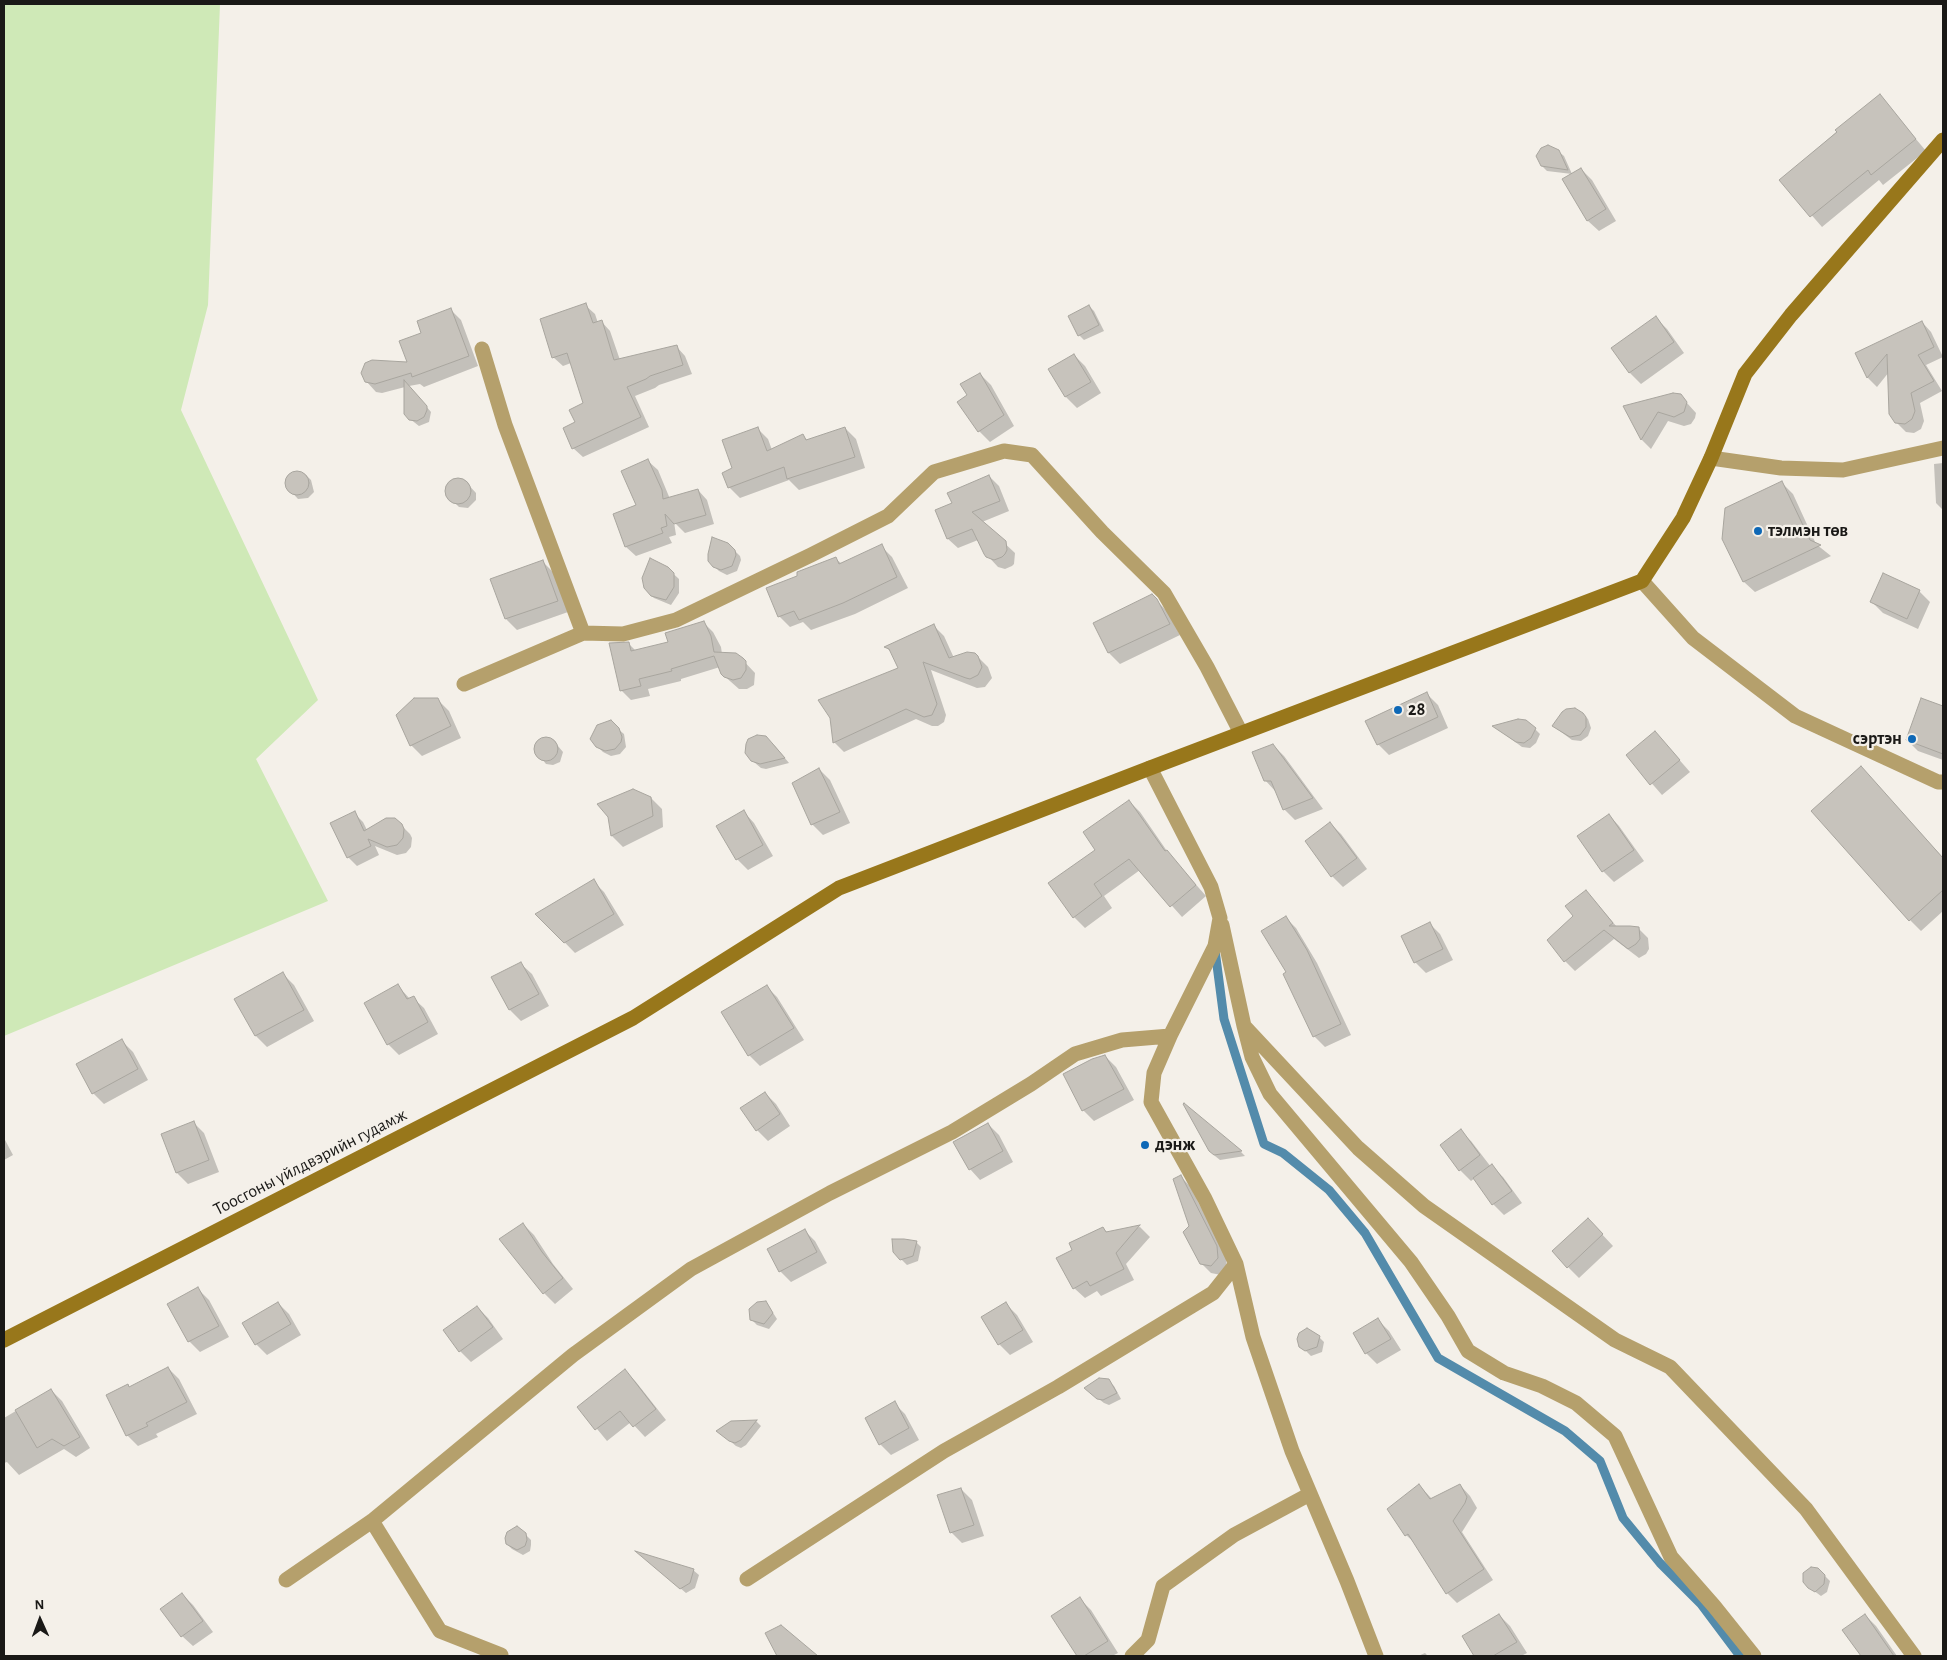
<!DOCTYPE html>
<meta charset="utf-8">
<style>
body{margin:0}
#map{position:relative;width:1947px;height:1660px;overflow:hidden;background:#f4f0e9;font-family:"Alegreya Sans",sans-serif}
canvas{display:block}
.frame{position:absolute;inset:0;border:5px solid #1a1917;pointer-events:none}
.north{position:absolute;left:15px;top:1595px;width:50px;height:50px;-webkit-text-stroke:4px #f4f0e9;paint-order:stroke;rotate:358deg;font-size:14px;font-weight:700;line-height:20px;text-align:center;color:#1a1917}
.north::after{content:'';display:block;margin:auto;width:18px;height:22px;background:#1a1917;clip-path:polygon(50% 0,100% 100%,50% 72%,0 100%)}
</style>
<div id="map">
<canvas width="1947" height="1660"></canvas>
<div class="frame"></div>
<div class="north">N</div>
</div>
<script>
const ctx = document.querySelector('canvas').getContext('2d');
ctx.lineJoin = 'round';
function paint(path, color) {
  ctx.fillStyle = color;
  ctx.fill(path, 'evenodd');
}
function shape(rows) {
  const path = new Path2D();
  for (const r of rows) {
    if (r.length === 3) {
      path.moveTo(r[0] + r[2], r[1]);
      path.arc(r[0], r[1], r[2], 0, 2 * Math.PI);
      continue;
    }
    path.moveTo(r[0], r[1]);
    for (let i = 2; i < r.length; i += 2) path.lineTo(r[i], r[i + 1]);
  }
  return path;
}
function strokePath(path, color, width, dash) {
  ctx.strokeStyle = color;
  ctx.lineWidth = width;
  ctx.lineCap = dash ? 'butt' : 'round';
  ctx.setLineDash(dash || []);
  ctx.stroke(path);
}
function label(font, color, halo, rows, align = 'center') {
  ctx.font = font + ' "Alegreya Sans",sans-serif';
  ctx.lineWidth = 4.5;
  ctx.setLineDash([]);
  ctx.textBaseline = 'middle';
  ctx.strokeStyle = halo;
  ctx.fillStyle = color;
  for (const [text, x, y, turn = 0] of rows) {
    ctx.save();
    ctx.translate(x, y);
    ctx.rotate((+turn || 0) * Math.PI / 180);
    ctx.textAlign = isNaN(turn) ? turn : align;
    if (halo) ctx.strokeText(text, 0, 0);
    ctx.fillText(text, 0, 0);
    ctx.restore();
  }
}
paint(shape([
 [4,4,220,4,208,305,181,410,318,700,256,759,328,901,4,1036]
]), '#cfe9b7');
paint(shape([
 [1879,95,1926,151,1883,185,1879,180,1822,227,1781,180],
 [1544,147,1552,147,1558,151,1564,156,1572,174,1547,171,1542,166],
 [1581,169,1592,180,1616,221,1599,231,1588,221,1563,179],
 [585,305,595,314,598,323,601,321,610,331,620,360,676,346,685,356,692,374,659,385,655,388,635,396,649,427,583,457,573,448,577,423,584,404,571,363,563,366,553,357],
 [1089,306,1094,311,1104,331,1084,340,1079,335],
 [451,310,461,320,478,366,424,387,420,384,409,386,431,412,429,422,419,426,410,419,405,387,382,393,376,392,366,381,362,373,364,366,369,362,409,364,423,334],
 [1656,318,1667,329,1684,353,1641,384,1630,373,1612,348],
 [1922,322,1931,332,1943,357,1926,365,1942,391,1920,403,1924,421,1921,429,1914,433,1906,432,1896,422,1889,372,1877,387,1868,378,1856,353],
 [1074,355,1085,366,1101,393,1077,408,1066,397,1050,370],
 [980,374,991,385,1014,426,990,442,979,431,969,396],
 [1687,403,1696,413,1695,418,1691,424,1684,426,1668,421,1651,449,1642,440,1625,407],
 [757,428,768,439,772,450,803,435,807,440,845,428,856,439,865,468,799,490,789,480,740,498,729,487,734,469],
 [648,461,658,470,670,499,698,490,707,500,714,524,685,533,674,522,676,535,669,537,672,543,636,556,626,547,638,506],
 [1943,463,1943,510,1936,503,1934,464],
 [296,472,306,475,311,480,314,492,308,498,298,499,287,487,287,480,290,474],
 [989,476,999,486,1009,511,982,522,1015,553,1014,564,1012,566,1005,569,998,567,985,553,978,540,958,548,948,539,953,504],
 [458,478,465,481,476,493,476,500,468,508,459,507,448,496,447,488,451,481],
 [1782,483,1793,494,1816,544,1831,556,1755,592,1744,582],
 [728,544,740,556,741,560,737,571,727,575,719,571,709,561],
 [881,546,892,557,908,588,855,614,811,630,803,622,790,627,779,616,798,576,836,559,842,564],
 [543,562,554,573,568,612,517,630,506,619,492,580],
 [667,568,679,579,679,593,671,605,654,598,648,592],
 [1919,591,1930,602,1918,629,1883,613,1872,602],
 [1152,596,1167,611,1180,635,1120,664,1109,653,1095,623],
 [703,622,713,632,721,647,722,654,739,656,755,673,754,685,747,689,739,689,722,674,720,667,681,679,681,681,648,689,650,696,631,700,621,690,628,643,636,651,670,642],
 [934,626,944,636,954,658,978,657,988,667,992,678,985,687,977,688,931,670,946,715,944,722,938,726,932,726,916,719,844,752,834,742,899,669,892,653,886,647],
 [1427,694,1438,705,1448,728,1389,755,1378,744],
 [437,699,449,711,461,738,422,756,411,745],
 [1922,700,1943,708,1943,760,1918,751,1907,740],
 [1583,714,1588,719,1591,728,1588,736,1581,741,1572,740,1553,726],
 [1495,727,1535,729,1540,734,1536,743,1530,748,1522,747],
 [618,729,624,734,626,747,620,754,611,756,603,752,597,746],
 [1655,732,1690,772,1662,795,1627,755],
 [546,738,553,740,563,752,560,762,553,765,546,764,534,749,536,742],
 [769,741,775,746,789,763,766,769,761,768,748,757],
 [1273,745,1284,756,1323,809,1295,820,1284,809,1276,792,1265,780],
 [819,769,830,780,850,823,823,835,812,824,794,784],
 [1872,779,1943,858,1943,911,1921,931,1910,920],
 [651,798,662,809,663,827,623,847,612,836,610,816],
 [1129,801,1140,812,1169,854,1206,896,1182,917,1140,870,1104,896,1112,908,1085,928,1074,917,1097,850],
 [744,812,754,823,773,856,748,870,737,859],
 [354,813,363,822,367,830,401,825,410,834,412,838,411,847,406,853,397,855,375,846,379,855,357,866,348,857],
 [1609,815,1619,826,1644,861,1614,882,1603,871],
 [1330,823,1341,834,1367,869,1343,887,1332,876],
 [593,881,604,892,624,925,575,953,537,914],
 [1586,891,1617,927,1638,928,1648,938,1649,949,1646,954,1639,958,1614,939,1575,971,1565,961,1548,940,1574,916],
 [1285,917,1296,928,1317,963,1351,1035,1325,1047,1314,1036,1287,973],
 [1429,923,1440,934,1453,960,1426,973,1415,962],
 [521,964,532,974,549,1006,521,1021,510,1010,493,978],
 [283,974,294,985,314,1021,267,1047,256,1036,236,999],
 [398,986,410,999,413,998,424,1008,438,1034,399,1055,388,1044],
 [766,986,777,997,804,1040,760,1066,749,1055],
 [122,1041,133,1052,148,1080,104,1104,93,1093],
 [1105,1056,1116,1067,1134,1100,1094,1121,1083,1110],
 [765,1093,776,1104,790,1126,768,1141,757,1130],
 [1185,1106,1241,1152,1245,1156,1220,1160,1215,1156,1210,1150],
 [193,1122,204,1133,219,1172,188,1184,177,1173,162,1134],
 [988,1124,999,1135,1013,1162,980,1180,970,1169],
 [1460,1131,1471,1141,1491,1167,1492,1166,1503,1177,1522,1203,1504,1215,1493,1204,1475,1178,1471,1181,1460,1170],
 [4,1138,13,1155,4,1160],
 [1181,1177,1190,1186,1226,1257,1227,1268,1221,1275,1211,1273,1201,1263,1190,1227],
 [523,1224,534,1235,553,1264,573,1289,555,1304,544,1293],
 [1140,1227,1150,1237,1126,1264,1134,1280,1101,1296,1097,1291,1085,1298,1074,1288,1074,1250,1103,1228,1108,1233],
 [804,1230,815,1241,827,1263,791,1282,780,1271],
 [1599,1231,1613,1246,1579,1278,1568,1267],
 [916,1242,921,1247,918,1261,907,1265,894,1252],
 [198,1289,209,1300,229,1337,200,1352,189,1341],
 [766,1302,777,1319,769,1329,757,1325,752,1320],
 [278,1303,289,1314,301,1335,267,1355,256,1344],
 [1006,1304,1017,1315,1033,1342,1010,1355,999,1344,983,1317],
 [477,1307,488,1318,503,1339,471,1362,460,1351],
 [1378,1320,1389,1331,1401,1350,1377,1364,1366,1353],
 [1319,1337,1324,1342,1322,1352,1311,1356,1301,1346],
 [168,1368,179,1379,197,1414,156,1434,158,1437,138,1446,127,1435,130,1388],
 [625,1371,636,1382,666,1420,645,1437,631,1422,607,1441,579,1407],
 [1108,1381,1114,1386,1121,1399,1109,1405,1104,1403,1091,1393],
 [51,1390,62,1401,90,1448,76,1457,64,1449,19,1475,7,1462,4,1463,4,1418],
 [894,1403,905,1414,919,1440,891,1455,880,1444],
 [756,1421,761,1426,746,1445,741,1448,736,1446,718,1431,731,1422],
 [1419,1485,1432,1499,1460,1485,1470,1496,1477,1508,1462,1532,1493,1580,1457,1603,1447,1593,1417,1545,1406,1535],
 [961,1489,972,1500,984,1536,962,1543,951,1532],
 [525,1534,531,1540,531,1545,530,1551,523,1555,512,1549,507,1544],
 [642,1556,693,1570,699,1575,695,1588,686,1593],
 [1818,1569,1830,1581,1827,1592,1821,1596,1806,1585],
 [182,1594,193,1605,213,1632,193,1646,182,1636],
 [1080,1599,1091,1610,1118,1653,1112,1656,1079,1656,1053,1616],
 [1499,1615,1510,1626,1527,1653,1521,1656,1475,1656,1463,1636],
 [1865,1615,1876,1626,1897,1656,1862,1656,1844,1630],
 [1425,1653,1428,1656,1418,1656]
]), '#0003');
strokePath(shape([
 [1215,950,1224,1019,1264,1144,1283,1153,1329,1190,1365,1233,1438,1358,1565,1431,1600,1461,1623,1518,1660,1563,1701,1604,1740,1656]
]), '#538bab', 9);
const building = shape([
 [1880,94,1916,139,1871,175,1868,170,1810,217,1779,180,1837,132,1835,130,1880,94],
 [1548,145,1559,150,1568,170,1541,166,1536,156,1541,148,1548,145],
 [1581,168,1606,209,1587,221,1562,179,1581,168],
 [586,303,593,323,602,320,614,360,677,345,683,365,650,376,646,379,627,387,641,417,572,449,563,428,575,422,569,410,583,403,567,353,552,358,540,319,586,303],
 [1089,305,1099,325,1078,336,1068,316,1089,305],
 [451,308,469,356,412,377,411,373,375,384,365,382,361,373,365,363,372,360,407,362,399,341,421,333,417,321,451,308],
 [1656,316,1674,342,1629,373,1611,348,1656,316],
 [1922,321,1934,347,1918,355,1934,381,1911,393,1915,411,1912,419,1905,424,1895,423,1889,414,1887,354,1867,378,1855,353,1922,321],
 [1074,354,1091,382,1065,397,1048,369,1074,354],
 [980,373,1004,415,978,432,957,402,967,395,960,384,980,373],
 [404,380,427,406,427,410,424,417,417,421,409,420,404,414,404,380],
 [1673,393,1681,394,1687,402,1684,412,1674,417,1658,412,1641,440,1623,406,1673,393],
 [758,427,767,451,803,434,806,440,845,427,855,457,787,479,784,467,728,488,722,473,732,468,722,440,758,427],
 [648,459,662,490,663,499,698,489,706,515,674,524,665,514,667,526,661,528,663,533,625,547,613,514,636,505,621,471,648,459],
 [297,483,12],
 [989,475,1000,501,972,512,1006,541,1007,550,1005,554,1002,557,994,560,986,557,984,554,972,529,947,539,935,510,952,503,947,493,989,475],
 [458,491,13],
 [1782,481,1810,540,1821,545,1743,582,1722,539,1725,508,1782,481],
 [712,537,728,543,735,550,736,555,732,566,721,570,713,567,708,561,708,554,712,537],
 [882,544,897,577,843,603,799,620,794,611,778,617,766,588,797,576,797,572,836,557,839,564,882,544],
 [650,558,668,567,674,573,674,587,666,600,651,596,644,588,642,578,650,558],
 [543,560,558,601,505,619,490,579,543,560],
 [1883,573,1920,590,1907,619,1870,602,1883,573],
 [1152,594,1157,599,1170,624,1108,653,1093,623,1152,594],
 [704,621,711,636,714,652,736,653,743,658,746,661,746,670,741,678,733,680,724,677,721,674,714,656,671,669,672,671,639,679,641,686,620,691,609,643,629,642,631,651,668,642,665,633,704,621],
 [934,624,949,658,967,652,975,653,978,656,982,667,978,675,970,679,966,678,923,662,937,704,932,715,924,717,906,709,833,743,830,718,818,700,898,668,889,649,884,647,934,624],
 [1427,692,1438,717,1377,745,1365,721,1427,692],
 [414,698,438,698,451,726,410,746,396,715,414,698],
 [1921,698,1943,706,1943,754,1906,740,1921,698],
 [1575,708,1583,713,1586,717,1586,727,1580,735,1570,737,1552,726,1562,712,1566,709,1575,708],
 [1518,719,1526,720,1536,728,1531,738,1524,743,1516,742,1492,726,1518,719],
 [611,720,619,728,622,737,621,742,615,749,605,751,596,747,590,739,597,725,611,720],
 [1655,731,1680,760,1650,785,1626,755,1655,731],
 [757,735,766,736,785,758,760,764,751,761,745,753,746,744,748,739,757,735],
 [546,749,12],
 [1273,744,1313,798,1283,810,1271,781,1264,781,1252,752,1273,744],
 [1861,766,1943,858,1943,890,1909,921,1811,811,1861,766],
 [819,768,840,812,811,825,792,783,819,768],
 [633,789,651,797,653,816,611,836,608,817,597,804,633,789],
 [1129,800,1165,851,1167,850,1196,885,1170,907,1129,859,1094,884,1102,896,1073,918,1048,883,1095,850,1083,832,1129,800],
 [744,810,763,845,736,860,716,826,744,810],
 [355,811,364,831,386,818,395,818,402,824,404,829,403,838,397,845,387,847,368,839,371,846,347,858,330,823,355,811],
 [1609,814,1634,850,1602,872,1577,836,1609,814],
 [1330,822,1357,858,1331,877,1305,841,1330,822],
 [594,879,614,914,564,943,535,914,594,879],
 [1586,890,1613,923,1609,926,1630,926,1639,927,1640,939,1636,944,1628,949,1604,930,1564,962,1547,940,1573,916,1565,906,1586,890],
 [1286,916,1307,950,1341,1024,1313,1037,1283,974,1286,972,1261,931,1286,916],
 [1430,922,1443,949,1414,963,1401,936,1430,922],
 [521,962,539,994,509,1010,491,977,521,962],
 [283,972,304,1010,255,1036,234,999,283,972],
 [398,984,407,999,414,996,428,1022,387,1045,364,1003,398,984],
 [767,985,794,1028,748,1056,721,1012,767,985],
 [122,1039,138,1069,92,1094,76,1064,122,1039],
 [1105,1055,1124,1089,1082,1111,1063,1074,1092,1059,1105,1055],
 [765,1092,780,1114,756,1131,740,1108,765,1092],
 [1184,1103,1242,1151,1214,1155,1209,1151,1183,1104,1184,1103],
 [194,1121,209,1160,176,1173,161,1134,194,1121],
 [988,1123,1003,1151,969,1170,953,1142,988,1123],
 [1461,1129,1480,1155,1459,1171,1440,1145,1461,1129],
 [1492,1164,1512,1191,1492,1205,1473,1178,1492,1164],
 [1181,1175,1217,1246,1218,1258,1211,1266,1200,1264,1183,1232,1189,1226,1173,1179,1181,1175],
 [1588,1218,1603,1234,1567,1268,1552,1251,1588,1218],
 [523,1223,542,1252,563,1278,543,1294,499,1239,523,1223],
 [1140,1225,1116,1253,1124,1269,1090,1286,1087,1281,1073,1289,1056,1258,1072,1250,1069,1243,1103,1227,1106,1232,1140,1225],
 [805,1229,817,1252,779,1272,767,1249,805,1229],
 [892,1239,904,1239,917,1241,913,1256,900,1260,893,1252,892,1239],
 [198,1287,219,1326,188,1342,167,1304,198,1287],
 [766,1301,773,1313,764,1324,750,1320,749,1309,757,1302,766,1301],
 [278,1302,291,1324,255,1345,242,1323,278,1302],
 [1006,1302,1023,1330,998,1345,981,1317,1006,1302],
 [477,1306,493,1327,459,1352,443,1330,477,1306],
 [1378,1318,1391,1339,1365,1354,1353,1333,1378,1318],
 [1307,1328,1320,1336,1317,1347,1305,1351,1299,1347,1297,1339,1299,1333,1307,1328],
 [168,1367,187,1402,146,1423,148,1426,126,1436,106,1395,128,1384,129,1387,168,1367],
 [625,1369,656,1409,633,1427,620,1411,595,1430,577,1407,625,1369],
 [1099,1378,1109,1379,1117,1393,1103,1400,1097,1399,1084,1388,1099,1378],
 [51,1389,80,1437,64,1446,52,1439,37,1448,15,1410,51,1389],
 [895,1401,909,1428,879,1445,865,1418,895,1401],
 [757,1420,741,1440,735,1443,729,1441,716,1431,731,1421,757,1420],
 [1419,1484,1430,1499,1460,1484,1467,1497,1465,1503,1453,1521,1484,1569,1446,1594,1408,1534,1405,1536,1387,1509,1419,1484],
 [961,1488,974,1525,950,1533,937,1495,961,1488],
 [517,1526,526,1533,527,1540,525,1546,517,1550,506,1544,505,1538,507,1532,517,1526],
 [635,1551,694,1569,690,1583,680,1589,635,1551],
 [1811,1567,1818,1568,1825,1575,1824,1584,1815,1592,1808,1588,1803,1582,1803,1573,1811,1567],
 [182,1593,203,1621,181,1637,160,1609,182,1593],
 [1080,1597,1108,1641,1084,1656,1077,1656,1051,1616,1080,1597],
 [1499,1614,1517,1642,1493,1656,1474,1656,1462,1636,1499,1614],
 [1865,1614,1894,1656,1861,1656,1842,1630,1865,1614],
 [781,1625,818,1656,777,1656,765,1633,781,1625]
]);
paint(building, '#c7c3bc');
strokePath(building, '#a8a59e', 1);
strokePath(shape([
 [482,349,505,425,583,633],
 [1711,458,1781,468,1843,470,1943,448],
 [1642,581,1693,638,1795,716,1938,782,1943,782],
 [464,684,583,633,623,634,676,620,811,555,888,516,934,472,1004,451,1032,455,1102,532,1164,593,1207,667,1241,733],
 [1222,925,1244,1026,1252,1057,1270,1094,1411,1262,1448,1316,1468,1351,1504,1373,1542,1386,1576,1403,1615,1436,1671,1557,1714,1606,1754,1656],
 [1245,1027,1358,1148,1424,1206,1615,1340,1670,1367,1806,1509,1914,1656],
 [1170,1036,1154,1073,1151,1102,1205,1199,1236,1264,1253,1337,1292,1451,1347,1581,1376,1656],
 [372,1521,440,1631,501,1655],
 [747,1579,944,1451,1058,1387,1213,1293,1236,1264],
 [286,1580,372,1521,573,1355,691,1269,830,1193,952,1132,1031,1084,1075,1054,1122,1040,1170,1036,1215,946,1220,918,1211,887,1150,768],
 [1132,1656,1148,1640,1163,1586,1234,1535,1310,1494]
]), '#b5a06c', 15);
strokePath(shape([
 [4,1340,633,1018,839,888,1150,768,1642,581,1683,518,1711,458,1745,374,1791,315,1943,140]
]), '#98771b', 15);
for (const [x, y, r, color] of [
 [1758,531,5,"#0e68b6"],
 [1398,710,5,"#0e68b6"],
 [1912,739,5,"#0e68b6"],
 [1145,1145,5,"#0e68b6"]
]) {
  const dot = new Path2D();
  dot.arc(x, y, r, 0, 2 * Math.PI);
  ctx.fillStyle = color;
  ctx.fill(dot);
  strokePath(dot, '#f4f0e9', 2);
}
label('bold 18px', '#1a1917', '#f4f0e9', [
 ["тэлмэн төв",1768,531],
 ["28",1408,710],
 ["сэртэн",1902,739,"right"],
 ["дэнж",1155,1145]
], 'left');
label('18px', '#1a1917', '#f4f0e9', [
 ["Тоосгоны үйлдвэрийн гудамж",310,1162,-27]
]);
</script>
